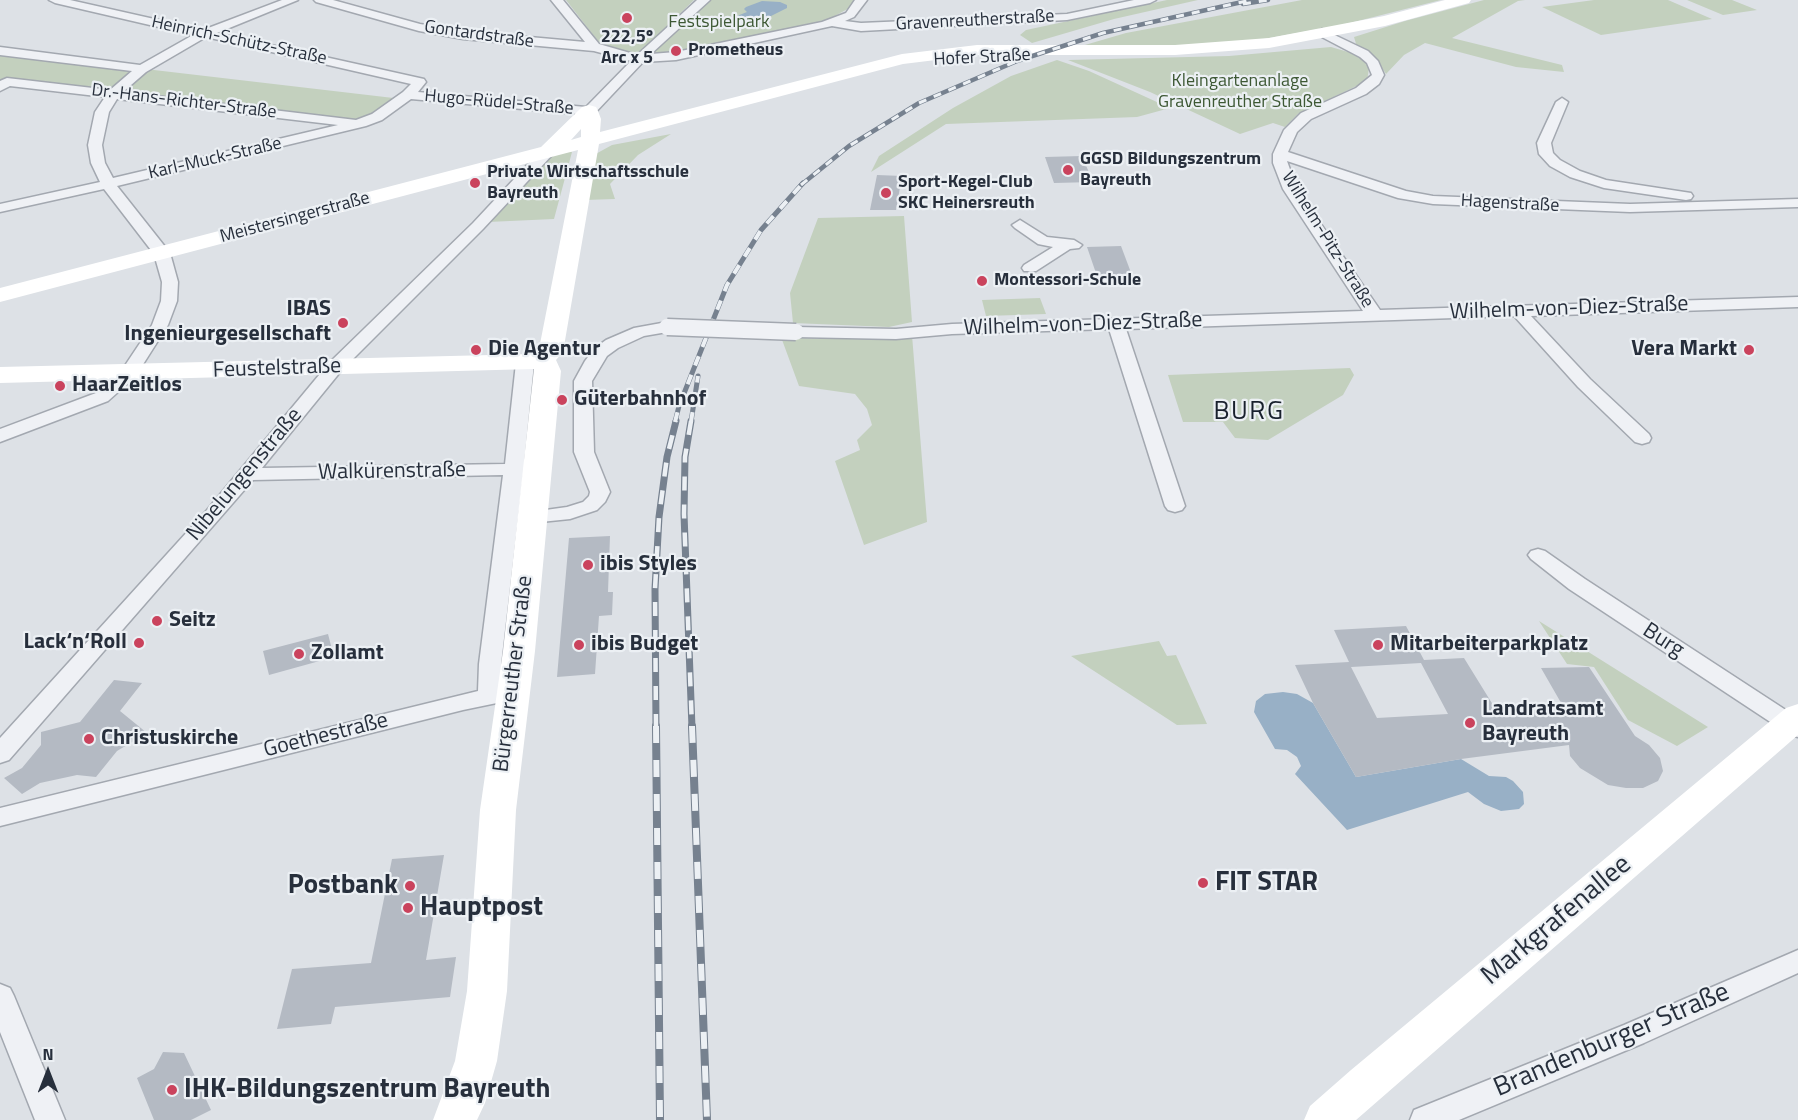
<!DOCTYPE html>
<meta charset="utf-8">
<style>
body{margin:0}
#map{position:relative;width:1798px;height:1120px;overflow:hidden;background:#dde1e6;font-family:"Titillium Web",sans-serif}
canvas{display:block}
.north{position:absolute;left:18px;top:1042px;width:60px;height:60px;-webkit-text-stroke:4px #ecf0f4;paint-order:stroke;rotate:0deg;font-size:16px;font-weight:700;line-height:24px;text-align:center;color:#272f3c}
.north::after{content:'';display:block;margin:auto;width:21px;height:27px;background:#272f3c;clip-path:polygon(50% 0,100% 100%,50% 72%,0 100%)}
</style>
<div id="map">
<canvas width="1798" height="1120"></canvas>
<div class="north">N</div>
</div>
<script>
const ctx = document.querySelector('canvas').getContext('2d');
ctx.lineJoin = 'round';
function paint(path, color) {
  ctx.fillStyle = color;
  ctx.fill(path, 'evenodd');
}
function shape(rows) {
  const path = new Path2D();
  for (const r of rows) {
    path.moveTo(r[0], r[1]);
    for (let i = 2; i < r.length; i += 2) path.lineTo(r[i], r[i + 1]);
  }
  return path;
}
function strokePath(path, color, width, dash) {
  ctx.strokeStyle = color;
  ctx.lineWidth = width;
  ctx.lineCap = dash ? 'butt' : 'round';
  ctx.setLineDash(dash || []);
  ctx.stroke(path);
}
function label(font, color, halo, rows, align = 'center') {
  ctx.font = font + ' "Titillium Web",sans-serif';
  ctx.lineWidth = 4.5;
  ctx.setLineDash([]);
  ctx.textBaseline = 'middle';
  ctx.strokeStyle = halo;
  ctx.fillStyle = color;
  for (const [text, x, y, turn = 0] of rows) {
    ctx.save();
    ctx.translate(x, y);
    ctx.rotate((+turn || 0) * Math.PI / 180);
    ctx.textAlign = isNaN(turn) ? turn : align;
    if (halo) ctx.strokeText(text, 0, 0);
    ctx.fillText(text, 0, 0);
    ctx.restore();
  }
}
paint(shape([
 [566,0,694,0,636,56,604,49],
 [708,0,855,0,853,6,820,24,676,54,650,55],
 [1167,0,1198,0,1114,19,1032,43,1020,35,1026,30],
 [1302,0,1441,0,1342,25,1241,43,1170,47,1078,47,1126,33],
 [1484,0,1525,0,1518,1,1452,38,1562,65,1564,72,1516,67,1425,43,1404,55,1386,74,1374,56,1357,47,1354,37,1405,21],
 [1594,0,1668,0,1712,19,1601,35,1542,7],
 [1687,0,1732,0,1757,10,1723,15],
 [1331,47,1355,54,1363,60,1369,68,1367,81,1298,114,1285,127,1273,123,1240,134,1150,92,1068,60,1229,56],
 [0,52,402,99,361,123,0,82],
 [1057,60,1089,71,1170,108,1137,117,946,124,871,172,879,156,953,108,1011,76],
 [671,134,638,155,610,184,615,199,585,200,592,156,612,145],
 [551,151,572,152,554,219,488,222],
 [904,216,912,322,889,327,793,323,790,293,818,218],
 [1040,298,1046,314,986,316,982,300],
 [912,335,927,522,864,545,835,461,860,450,857,440,872,425,867,409,855,394,799,386,781,337,821,339],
 [1350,368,1354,375,1343,395,1268,440,1235,438,1223,422,1183,422,1168,375],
 [1539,621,1708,727,1677,746,1628,720,1594,667,1567,664],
 [1159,641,1167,656,1176,655,1207,724,1177,725,1071,656]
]), '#c3d0be');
paint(shape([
 [762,1,780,2,787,5,787,8,767,18,761,16,742,24,727,20,747,12,744,9,746,7],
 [1283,692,1297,694,1313,703,1356,777,1461,759,1489,776,1506,777,1513,781,1523,792,1524,804,1519,809,1501,811,1484,804,1468,792,1347,830,1295,774,1301,766,1297,757,1287,750,1275,749,1254,712,1256,701,1265,694]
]), '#98b0c6');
paint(shape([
 [1082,156,1093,182,1054,183,1045,157],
 [877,175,902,176,896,210,870,210],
 [1121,246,1133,278,1098,279,1087,247],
 [610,536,608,592,613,592,612,615,599,616,595,674,557,677,569,538],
 [1406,626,1424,660,1464,658,1498,713,1564,708,1541,668,1589,667,1635,736,1649,745,1660,758,1663,771,1658,781,1643,788,1626,788,1608,785,1580,768,1570,756,1569,745,1461,759,1356,777,1313,703,1295,665,1349,662,1334,630],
 [1421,663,1448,714,1377,718,1351,667],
 [328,634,334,657,269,675,263,651],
 [114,680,142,683,120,711,147,733,117,751,96,777,77,775,40,783,22,794,4,778,22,768,41,745,41,732,80,722],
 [444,855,426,960,456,957,450,997,335,1007,331,1024,277,1029,292,969,371,963,392,859],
 [163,1052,184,1053,211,1110,191,1120,154,1120,137,1078,154,1069]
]), '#b4bac3');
const street = shape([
 [49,0,70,0,203,30,282,0,298,0,217,33,424,79,426,82,418,92,586,107,631,61,594,51,463,39,419,31,316,2,314,0,333,0,420,24,463,31,585,42,551,0,563,0,599,44,637,55,697,0,710,0,651,54,676,52,822,22,846,13,855,0,867,0,854,17,845,21,861,23,1067,14,1134,0,1156,0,1150,3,1067,20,861,31,832,26,676,60,643,62,594,114,589,115,411,99,382,120,366,126,117,186,170,253,178,282,177,301,168,325,135,377,108,401,0,442,0,429,96,393,122,370,152,325,161,301,162,282,154,254,104,189,0,212,0,204,100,182,91,163,88,145,95,112,105,97,10,86,0,91,0,81,7,78,110,90,132,71,0,55,0,47,140,65,193,35,55,3,49,0],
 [206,37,411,84,403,92,372,114,356,120,123,92,146,72,206,37],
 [117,99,338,125,113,178,105,163,102,145,109,112,117,99],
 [1322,29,1368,51,1378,61,1384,75,1379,84,1366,94,1311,119,1297,132,1288,152,1406,191,1433,196,1630,204,1798,199,1798,207,1630,212,1433,204,1398,198,1287,161,1297,189,1380,310,1798,297,1798,307,1531,316,1590,379,1649,434,1651,438,1649,442,1642,444,1635,442,1578,387,1514,316,1126,329,1185,506,1182,510,1175,512,1168,510,1165,506,1109,329,952,334,896,339,796,337,790,336,787,332,790,328,796,327,896,329,952,324,1363,311,1283,189,1273,163,1273,154,1284,130,1301,113,1356,88,1372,75,1367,63,1360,57,1318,35,1318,31,1322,29],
 [1562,98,1568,102,1551,143,1553,153,1560,160,1580,171,1606,180,1691,193,1693,196,1691,199,1686,200,1604,188,1570,177,1550,166,1539,154,1537,143,1556,102,1562,98],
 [548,147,555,151,553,154,483,229,341,371,262,468,505,464,516,363,519,359,525,358,531,359,534,363,524,463,536,465,539,469,536,473,523,475,501,664,502,686,513,684,521,686,525,692,521,698,463,710,0,826,0,808,478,691,479,664,503,475,253,480,9,760,0,763,0,738,207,510,329,363,473,223,543,148,548,147],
 [1020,220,1047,237,1074,240,1082,245,1079,248,1070,249,1036,271,1024,271,1022,268,1024,265,1053,247,1038,244,1015,228,1012,225,1020,220],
 [667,322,673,323,675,327,673,331,644,336,618,348,607,356,592,381,594,452,610,492,605,502,597,510,570,519,531,523,524,521,521,517,524,513,567,507,583,502,589,496,590,492,574,452,574,381,585,361,595,348,606,340,634,328,667,322],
 [1538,549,1545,551,1585,579,1798,718,1798,737,1790,735,1569,589,1531,559,1528,555,1531,551,1538,549],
 [1798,950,1798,973,1644,1043,1459,1120,1410,1120,1414,1110,1624,1025,1798,950],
 [0,984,10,988,14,996,65,1120,35,1120,0,1032,0,984]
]);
strokePath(street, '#a3a8b0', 3);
paint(street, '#eff1f5');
paint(shape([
 [1445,0,1471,0,1469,3,1385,26,1269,48,1175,55,977,55,903,64,599,144,563,352,556,360,561,371,535,651,516,810,507,991,497,1061,485,1103,477,1120,433,1120,455,1061,467,991,480,810,503,651,534,369,0,383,0,367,532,354,539,349,578,150,0,302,0,288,541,147,582,107,589,105,596,107,598,111,601,119,600,132,902,54,977,45,1175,45,1269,38,1384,16,1445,0],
 [581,129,581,137,571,140,581,129],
 [1798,704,1798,735,1356,1120,1304,1120,1310,1106,1351,1070,1786,708,1798,704]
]), '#fff');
const railFar3 = shape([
 [1243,4,1268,0],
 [801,185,849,146,919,103,1017,61,1103,33,1251,0]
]);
const railFar2 = shape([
 [675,422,679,406,727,285,761,230,803,183],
 [691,422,698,376]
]);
const railFar1 = shape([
 [691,421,685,457,684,514,692,728],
 [656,728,655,589,659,517,667,457,676,421]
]);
const rail = shape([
 [656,726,660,1120],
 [692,726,707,1120]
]);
strokePath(railFar3, '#76818f', 4.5);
strokePath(railFar2, '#76818f', 5);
strokePath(railFar1, '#76818f', 7);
strokePath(rail, '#76818f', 8);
strokePath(railFar3, '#ecf0f4', 3, [8]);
strokePath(railFar2, '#ecf0f4', 4, [10]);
strokePath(railFar1, '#ecf0f4', 4.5, [14]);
strokePath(rail, '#ecf0f4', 6, [17]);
const streetBridge = shape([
 [667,327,796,332]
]);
strokePath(streetBridge, '#a3a8b0', 19, []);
strokePath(streetBridge, '#eff1f5', 16);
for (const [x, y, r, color] of [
 [627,18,6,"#ca435d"],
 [676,51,6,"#ca435d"],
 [1068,170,6,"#ca435d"],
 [475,183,6,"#ca435d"],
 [886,193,6,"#ca435d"],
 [982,281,6,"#ca435d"],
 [343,323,6,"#ca435d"],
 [476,350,6,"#ca435d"],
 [1749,350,6,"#ca435d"],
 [60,386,6,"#ca435d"],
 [562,400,6,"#ca435d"],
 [588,565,6,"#ca435d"],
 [157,621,6,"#ca435d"],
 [139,643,6,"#ca435d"],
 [579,645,6,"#ca435d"],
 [1378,645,6,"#ca435d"],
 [299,654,6,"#ca435d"],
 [1470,723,6,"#ca435d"],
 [89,739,6,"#ca435d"],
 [1203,883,6,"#ca435d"],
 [410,886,6,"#ca435d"],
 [408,908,6,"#ca435d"],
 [172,1090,6,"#ca435d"]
]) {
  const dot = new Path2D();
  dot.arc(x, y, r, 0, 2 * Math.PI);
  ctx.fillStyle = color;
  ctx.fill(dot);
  strokePath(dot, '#ecf0f4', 2);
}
label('18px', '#272f3c', '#ecf0f4', [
 ["Gravenreutherstraße",975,21,-3],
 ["Gontardstraße",479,35,8],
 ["Heinrich-Schütz-Straße",239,41,12],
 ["Hofer Straße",982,58,-3],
 ["Dr.-Hans-Richter-Straße",184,102,7],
 ["Hugo-Rüdel-Straße",499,103,5],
 ["Karl-Muck-Straße",215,159,-13],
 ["Hagenstraße",1510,204,3],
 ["Meistersingerstraße",295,218,-15],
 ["Wilhelm-Pitz-Straße",1327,240,58]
]);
label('18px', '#3d5834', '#ecf0f4', [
 ["Festspielpark",719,23],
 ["Kleingartenanlage",1240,82],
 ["Gravenreuther Straße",1240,103]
]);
label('bold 18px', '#272f3c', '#ecf0f4', [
 ["222,5º",627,38,"center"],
 ["Arc x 5",627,59,"center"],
 ["Prometheus",688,51],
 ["GGSD Bildungszentrum",1080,160],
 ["Bayreuth",1080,181],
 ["Private Wirtschaftsschule",487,173],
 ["Bayreuth",487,194],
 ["Sport-Kegel-Club",898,183],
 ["SKC Heinersreuth",898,204],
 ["Montessori-Schule",994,281]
], 'left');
label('22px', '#272f3c', '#ecf0f4', [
 ["Wilhelm-von-Diez-Straße",1569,309,-2],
 ["Wilhelm-von-Diez-Straße",1083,325,-2],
 ["Feustelstraße",277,369,-2],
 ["Walkürenstraße",392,472,-1],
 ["Nibelungenstraße",245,475,-50],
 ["Burg",1663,641,33],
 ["Bürgerreuther Straße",514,674,-83],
 ["Goethestraße",326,736,-14]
]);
label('bold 22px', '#272f3c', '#ecf0f4', [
 ["IBAS",331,310,"right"],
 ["Ingenieurgesellschaft",331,335,"right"],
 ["Die Agentur",488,350],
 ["Vera Markt",1737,350,"right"],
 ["HaarZeitlos",72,386],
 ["Güterbahnhof",574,400],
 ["ibis Styles",600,565],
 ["Seitz",169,621],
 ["Lack‘n‘Roll",127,643,"right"],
 ["ibis Budget",591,645],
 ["Mitarbeiterparkplatz",1390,645],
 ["Zollamt",311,654],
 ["Landratsamt",1482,710],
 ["Bayreuth",1482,735],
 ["Christuskirche",101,739]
], 'left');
ctx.letterSpacing = '1.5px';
label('26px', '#19212d', '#ecf0f4', [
 ["BURG",1249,413]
]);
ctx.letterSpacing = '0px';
label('bold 27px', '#272f3c', '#ecf0f4', [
 ["FIT STAR",1215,883],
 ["Postbank",398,886,"right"],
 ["Hauptpost",420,908],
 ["IHK-Bildungszentrum Bayreuth",184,1090]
], 'left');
label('27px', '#272f3c', '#ecf0f4', [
 ["Markgrafenallee",1557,921,-40],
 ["Brandenburger Straße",1612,1041,-23]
]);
</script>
